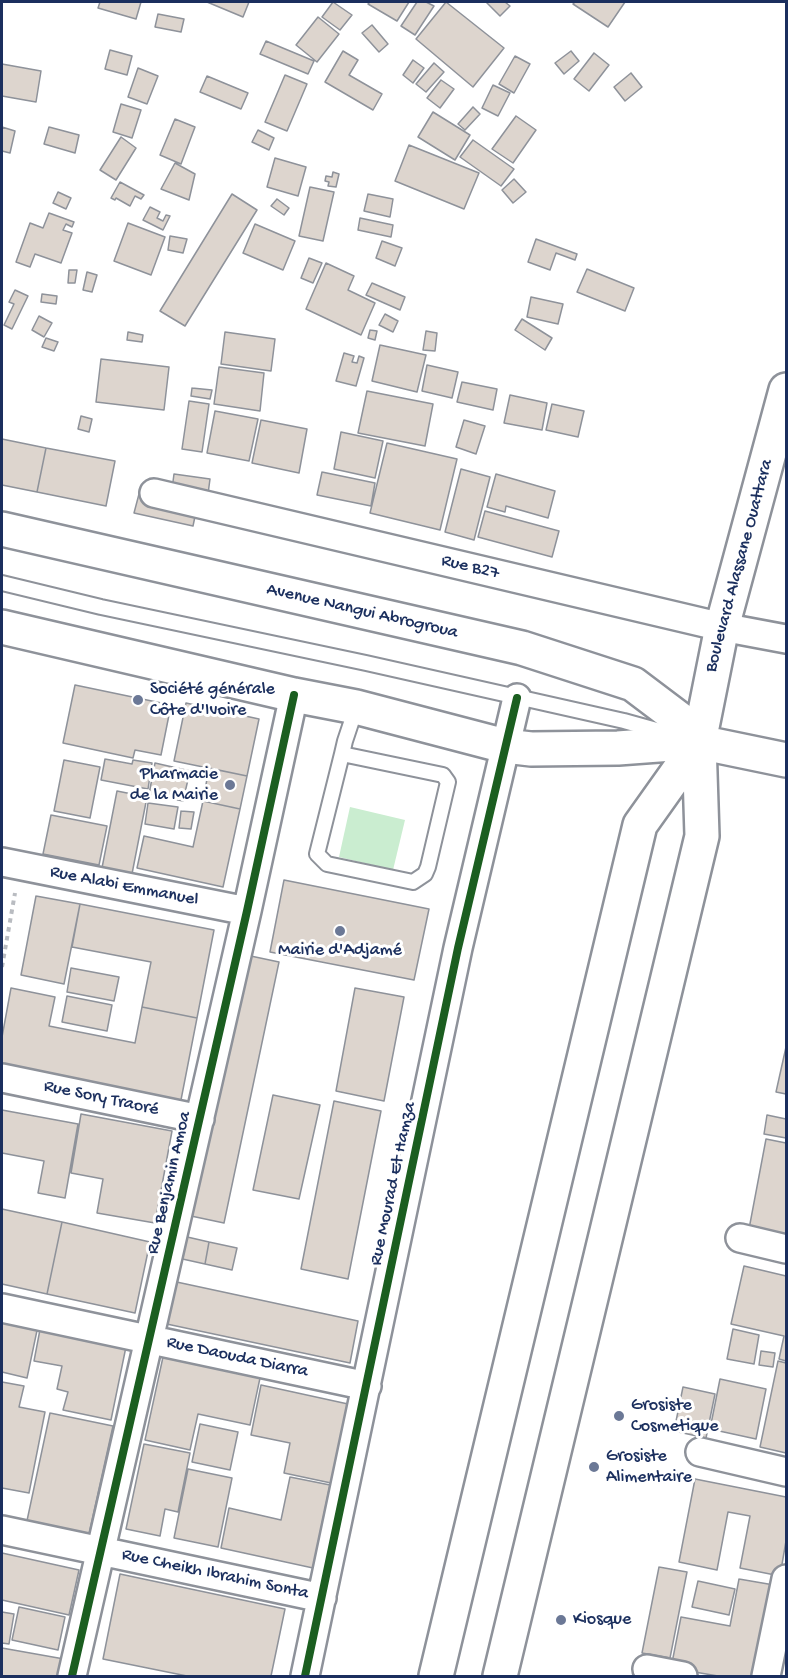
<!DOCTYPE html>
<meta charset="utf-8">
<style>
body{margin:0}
#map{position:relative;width:788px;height:1678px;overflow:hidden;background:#fff;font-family:"Gochi Hand",sans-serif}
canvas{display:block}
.frame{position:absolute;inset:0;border:3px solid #1b2f5e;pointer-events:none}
</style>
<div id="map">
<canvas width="788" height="1678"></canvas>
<div class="frame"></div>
</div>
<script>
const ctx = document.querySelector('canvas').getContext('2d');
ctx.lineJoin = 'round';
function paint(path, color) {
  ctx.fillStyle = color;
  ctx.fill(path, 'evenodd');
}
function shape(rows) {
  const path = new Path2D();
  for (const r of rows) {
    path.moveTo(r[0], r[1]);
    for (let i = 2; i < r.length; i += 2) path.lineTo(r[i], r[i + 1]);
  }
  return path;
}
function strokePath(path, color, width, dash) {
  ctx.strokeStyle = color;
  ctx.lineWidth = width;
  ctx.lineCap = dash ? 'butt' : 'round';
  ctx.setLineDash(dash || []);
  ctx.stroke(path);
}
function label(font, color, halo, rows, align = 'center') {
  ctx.font = font + ' "Gochi Hand",sans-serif';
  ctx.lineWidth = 6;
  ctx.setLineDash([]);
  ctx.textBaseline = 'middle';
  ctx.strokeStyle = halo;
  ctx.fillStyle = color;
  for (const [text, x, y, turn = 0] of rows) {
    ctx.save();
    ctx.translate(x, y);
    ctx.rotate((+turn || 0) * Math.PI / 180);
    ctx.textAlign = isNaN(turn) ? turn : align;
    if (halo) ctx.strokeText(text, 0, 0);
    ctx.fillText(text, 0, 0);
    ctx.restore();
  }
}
paint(shape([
 [350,807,405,820,393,870,339,857]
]), '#caedd0');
const building = shape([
 [100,2,141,2,136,19,98,8,100,2],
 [207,2,249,2,243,17,207,2],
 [333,2,352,15,340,30,322,17,333,2],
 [370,2,409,2,397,21,368,4,370,2],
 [417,2,426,2,434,6,415,35,401,26,417,2],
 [446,2,504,48,473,87,416,39,446,2],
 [486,2,505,2,510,6,500,16,486,2],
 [575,2,625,2,608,27,573,4,575,2],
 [158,14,184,19,181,32,155,27,158,14],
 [318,17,339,34,317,62,296,45,318,17],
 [372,25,388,44,379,52,362,33,372,25],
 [266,41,314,61,308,74,260,54,266,41],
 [110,50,132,56,127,75,105,69,110,50],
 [343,51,358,60,349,75,382,94,373,110,325,82,343,51],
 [571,51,579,61,564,74,555,63,571,51],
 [594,53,609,65,589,91,574,79,594,53],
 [515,56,530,64,514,93,499,84,515,56],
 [413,60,424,68,413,83,403,75,413,60],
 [434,63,444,72,426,92,416,84,434,63],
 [2,64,41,71,36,102,2,96,2,64],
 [138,68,158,76,147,104,128,97,138,68],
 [631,73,642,87,625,101,614,87,631,73],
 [285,75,307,84,287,131,265,122,285,75],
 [207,76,248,93,241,109,200,92,207,76],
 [441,80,454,89,440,108,427,98,441,80],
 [493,85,510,93,498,116,482,108,493,85],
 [121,104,141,110,132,138,113,132,121,104],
 [473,107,480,114,465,130,458,124,473,107],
 [433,112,470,135,455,160,418,137,433,112],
 [516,116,536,130,513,163,492,149,516,116],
 [175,119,195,127,181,164,160,155,175,119],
 [2,127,15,131,10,153,2,151,2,127],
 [49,127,79,135,75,153,44,144,49,127],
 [258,130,274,138,269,150,252,142,258,130],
 [121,137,136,148,116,180,100,170,121,137],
 [473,140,514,169,501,186,460,157,473,140],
 [409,145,479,173,464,209,395,181,409,145],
 [275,158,306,167,298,196,267,187,275,158],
 [175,163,195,174,189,200,161,189,175,163],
 [333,172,339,174,336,187,328,186,329,182,325,181,326,176,332,177,333,172],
 [514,179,526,192,513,203,502,190,514,179],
 [120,182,144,195,141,199,135,196,130,206,116,198,115,200,111,198,120,182],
 [310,187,334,192,323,241,299,236,310,187],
 [58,192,71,198,66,209,53,203,58,192],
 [232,194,257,210,185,326,160,311,232,194],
 [368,194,393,199,390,217,364,211,368,194],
 [277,199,289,208,284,215,271,206,277,199],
 [150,207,160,212,157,218,163,221,166,215,170,216,163,230,143,220,150,207],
 [49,213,74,222,72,227,66,224,63,230,72,233,61,263,35,254,30,267,16,262,30,223,43,228,49,213],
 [360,218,393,225,391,237,358,230,360,218],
 [128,223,165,237,151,275,114,261,128,223],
 [255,224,295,241,283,270,243,253,255,224],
 [170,236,187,239,183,253,168,250,170,236],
 [536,239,577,254,575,260,556,253,550,270,528,262,536,239],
 [382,241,402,248,395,266,376,258,382,241],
 [309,258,322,263,313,283,301,278,309,258],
 [326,263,354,276,348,290,375,303,361,335,306,309,326,263],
 [587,269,634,288,625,311,577,292,587,269],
 [69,270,77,270,75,283,68,283,69,270],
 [87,272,97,275,92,292,83,290,87,272],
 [372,283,405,297,400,310,366,295,372,283],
 [15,290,28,296,12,329,4,325,14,304,9,302,15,290],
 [42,294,57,296,56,304,41,302,42,294],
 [531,297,563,304,558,324,527,317,531,297],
 [385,314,398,321,393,332,379,325,385,314],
 [39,316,52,323,44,337,32,330,39,316],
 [522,319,552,338,545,350,515,330,522,319],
 [370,330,377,331,375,340,368,338,370,330],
 [426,331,437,333,435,351,423,350,426,331],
 [128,332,143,335,142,342,127,340,128,332],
 [225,332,275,339,271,371,221,364,225,332],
 [46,338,58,342,54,351,42,347,46,338],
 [380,345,426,355,417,392,372,381,380,345],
 [344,353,354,356,352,362,357,363,359,356,364,358,356,386,336,381,344,353],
 [101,359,169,367,164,410,96,402,101,359],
 [427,365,458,372,452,398,422,391,427,365],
 [219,367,264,373,260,411,214,404,219,367],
 [462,382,497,389,493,410,457,402,462,382],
 [192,388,212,390,210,399,191,396,192,388],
 [367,391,433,404,425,446,358,433,367,391],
 [510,395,547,403,542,430,504,423,510,395],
 [189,401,209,404,202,452,182,449,189,401],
 [552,404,584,411,578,437,546,430,552,404],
 [215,411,258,419,249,461,207,453,215,411],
 [81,416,92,419,89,432,78,429,81,416],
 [261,420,307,429,299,473,252,463,261,420],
 [464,420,485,426,476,454,456,447,464,420],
 [341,432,383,441,375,478,334,469,341,432],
 [2,439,46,448,37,492,2,485,2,439],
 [387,443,457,459,440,530,370,513,387,443],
 [46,448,115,461,106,506,37,492,46,448],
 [461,469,490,477,474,540,445,532,461,469],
 [322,472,375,483,371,506,317,495,322,472],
 [174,474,210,479,208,494,172,489,174,474],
 [496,474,555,491,548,518,506,506,505,512,487,507,496,474],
 [139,494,197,507,193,526,134,513,139,494],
 [485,511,559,531,552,557,478,537,485,511],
 [75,685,171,705,161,755,135,750,133,758,63,743,75,685],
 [186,703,259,719,247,776,174,761,186,703],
 [105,759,132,764,133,760,152,763,148,789,101,780,105,759],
 [64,760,100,767,90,818,54,811,64,760],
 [155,763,190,771,183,801,149,794,155,763],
 [209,768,247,776,240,809,203,801,209,768],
 [117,791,147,797,131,879,101,873,117,791],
 [203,801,240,809,223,887,137,868,144,836,193,847,203,801],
 [148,803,178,807,174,829,145,824,148,803],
 [181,811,194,812,191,829,179,828,181,811],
 [51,815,107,826,99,865,43,854,51,815],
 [284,880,429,909,414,980,270,952,284,880],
 [36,896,80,904,64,984,21,975,36,896],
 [80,904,214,930,197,1018,142,1007,151,962,72,947,80,904],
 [246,955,279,962,224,1223,191,1216,246,955],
 [71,968,119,977,114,1001,67,992,71,968],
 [11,988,55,997,49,1026,135,1043,142,1007,197,1018,180,1105,2,1071,2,1037,11,988],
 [355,988,404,997,384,1101,336,1091,355,988],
 [67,996,112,1005,107,1031,62,1022,67,996],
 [786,1047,786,1094,776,1092,786,1047],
 [273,1095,320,1105,299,1199,253,1190,273,1095],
 [334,1101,381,1111,348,1279,301,1269,334,1101],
 [2,1110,78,1124,65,1198,38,1193,44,1161,2,1153,2,1155,2,1110],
 [81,1114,172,1131,155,1223,97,1213,103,1179,71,1173,81,1114],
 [767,1115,786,1119,786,1138,764,1134,767,1115],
 [766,1139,786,1143,786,1236,749,1229,766,1139],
 [2,1209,62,1222,47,1294,2,1284,2,1209],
 [62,1222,150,1242,135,1313,47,1294,62,1222],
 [183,1236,209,1242,205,1264,178,1258,183,1236],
 [209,1242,237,1248,232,1270,205,1264,209,1242],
 [744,1266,786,1276,786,1361,779,1359,784,1336,731,1324,744,1266],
 [172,1281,358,1321,350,1363,162,1323,172,1281],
 [2,1313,39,1321,27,1378,2,1372,2,1313],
 [42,1319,128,1337,111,1420,63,1410,68,1392,57,1389,62,1366,34,1361,42,1319],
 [733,1329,759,1335,754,1364,727,1359,733,1329],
 [761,1351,775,1353,773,1367,759,1365,761,1351],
 [163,1357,260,1378,250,1425,198,1414,190,1450,145,1440,163,1357],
 [778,1361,786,1363,786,1453,760,1447,778,1361],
 [720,1379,766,1389,756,1439,710,1429,720,1379],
 [2,1382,24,1386,19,1407,45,1412,29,1493,2,1488,2,1382],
 [261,1385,348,1404,331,1483,284,1473,290,1443,251,1435,261,1385],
 [683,1387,715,1394,706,1438,674,1431,683,1387],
 [50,1413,113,1426,87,1543,25,1530,50,1413],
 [200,1424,238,1432,230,1470,192,1462,200,1424],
 [144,1444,190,1453,178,1512,165,1509,160,1536,126,1529,144,1444],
 [188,1469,232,1478,218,1547,174,1538,188,1469],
 [290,1477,330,1485,313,1568,221,1548,229,1508,281,1520,290,1477],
 [695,1479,786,1497,786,1541,780,1576,740,1568,750,1516,728,1512,717,1570,679,1562,695,1479],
 [2,1553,79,1570,69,1615,2,1600,2,1553],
 [659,1567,687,1572,670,1658,642,1653,659,1567],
 [120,1574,285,1609,271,1676,187,1676,103,1659,120,1574],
 [739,1579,774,1585,757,1676,718,1676,671,1668,681,1617,730,1626,739,1579],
 [698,1581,735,1589,729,1615,692,1607,698,1581],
 [19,1607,65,1617,58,1650,12,1640,19,1607],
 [2,1612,14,1614,9,1644,2,1643,2,1612],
 [2,1648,64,1659,61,1676,2,1676,2,1648]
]);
paint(building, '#ddd5ce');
strokePath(building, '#8e929a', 1.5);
const service = shape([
 [2,583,101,607,366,663,624,721,667,733],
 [342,754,443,775,448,782,428,867,425,874,413,882,327,864,317,854,342,754,345,741,356,708]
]);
const minor = shape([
 [154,493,722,627,786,639],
 [2,862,247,911],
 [2,1078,200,1119],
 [740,1238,786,1249],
 [2,1308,367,1386],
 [700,1452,786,1472],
 [2,1530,322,1598],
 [647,1669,683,1676],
 [72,1676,247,911,294,695],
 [305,1676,458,948,517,698],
 [766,1676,786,1579]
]);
const tertiary = shape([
 [2,529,522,648,633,684,682,721,699,742],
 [2,627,294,695,356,707,505,746,531,749,618,748,699,742]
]);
const secondary = shape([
 [786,390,722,627,699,742,786,760]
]);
const motorway = shape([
 [436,1676,640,825,699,742],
 [500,1676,702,836,699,742]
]);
strokePath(service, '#8e929a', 18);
strokePath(minor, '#8e929a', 32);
strokePath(tertiary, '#8e929a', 38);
strokePath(secondary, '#8e929a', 38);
strokePath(motorway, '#8e929a', 38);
strokePath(shape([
 [2,967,15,893]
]), '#b9bcc1', 4, [4.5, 4.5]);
strokePath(service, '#fff', 14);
strokePath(minor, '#fff', 27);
strokePath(tertiary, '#fff', 33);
strokePath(secondary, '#fff', 33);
strokePath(motorway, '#fff', 33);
strokePath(shape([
 [72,1676,247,911,294,695],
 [305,1676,458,948,517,698]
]), '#1b5e20', 8);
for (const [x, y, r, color] of [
 [138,700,6,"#6b7896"],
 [230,785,6,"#6b7896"],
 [340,931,6,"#6b7896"],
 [619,1416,6,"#6b7896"],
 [594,1467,6,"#6b7896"],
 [561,1620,6,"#6b7896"]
]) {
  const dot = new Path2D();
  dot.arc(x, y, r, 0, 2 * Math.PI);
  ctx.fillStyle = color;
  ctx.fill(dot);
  strokePath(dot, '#fff', 2);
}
label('18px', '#1b2f5e', '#fff', [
 ["Boulevard Alassane Ouattara",740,566,-75],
 ["Rue B27",470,568,13],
 ["Avenue Nangui Abrogroua",362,612,13],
 ["Rue Alabi Emmanuel",124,887,11],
 ["Rue Sory Traoré",101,1099,12],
 ["Rue Benjamin Amoa",170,1183,-77],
 ["Rue Mourad Et Hamza",394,1184,-78],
 ["Rue Daouda Diarra",237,1358,12],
 ["Rue Cheikh Ibrahim Sonta",215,1575,12]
]);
label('18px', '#1b2f5e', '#fff', [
 ["Société générale",150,690],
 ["Côte d'Ivoire",150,711],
 ["Pharmacie",218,775,"right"],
 ["de la Mairie",218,796,"right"],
 ["Mairie d'Adjamé",340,951,"center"],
 ["Grosiste",631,1406],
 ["Cosmetique",631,1427],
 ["Grosiste",606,1457],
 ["Alimentaire",606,1478],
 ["Kiosque",573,1620]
], 'left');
</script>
